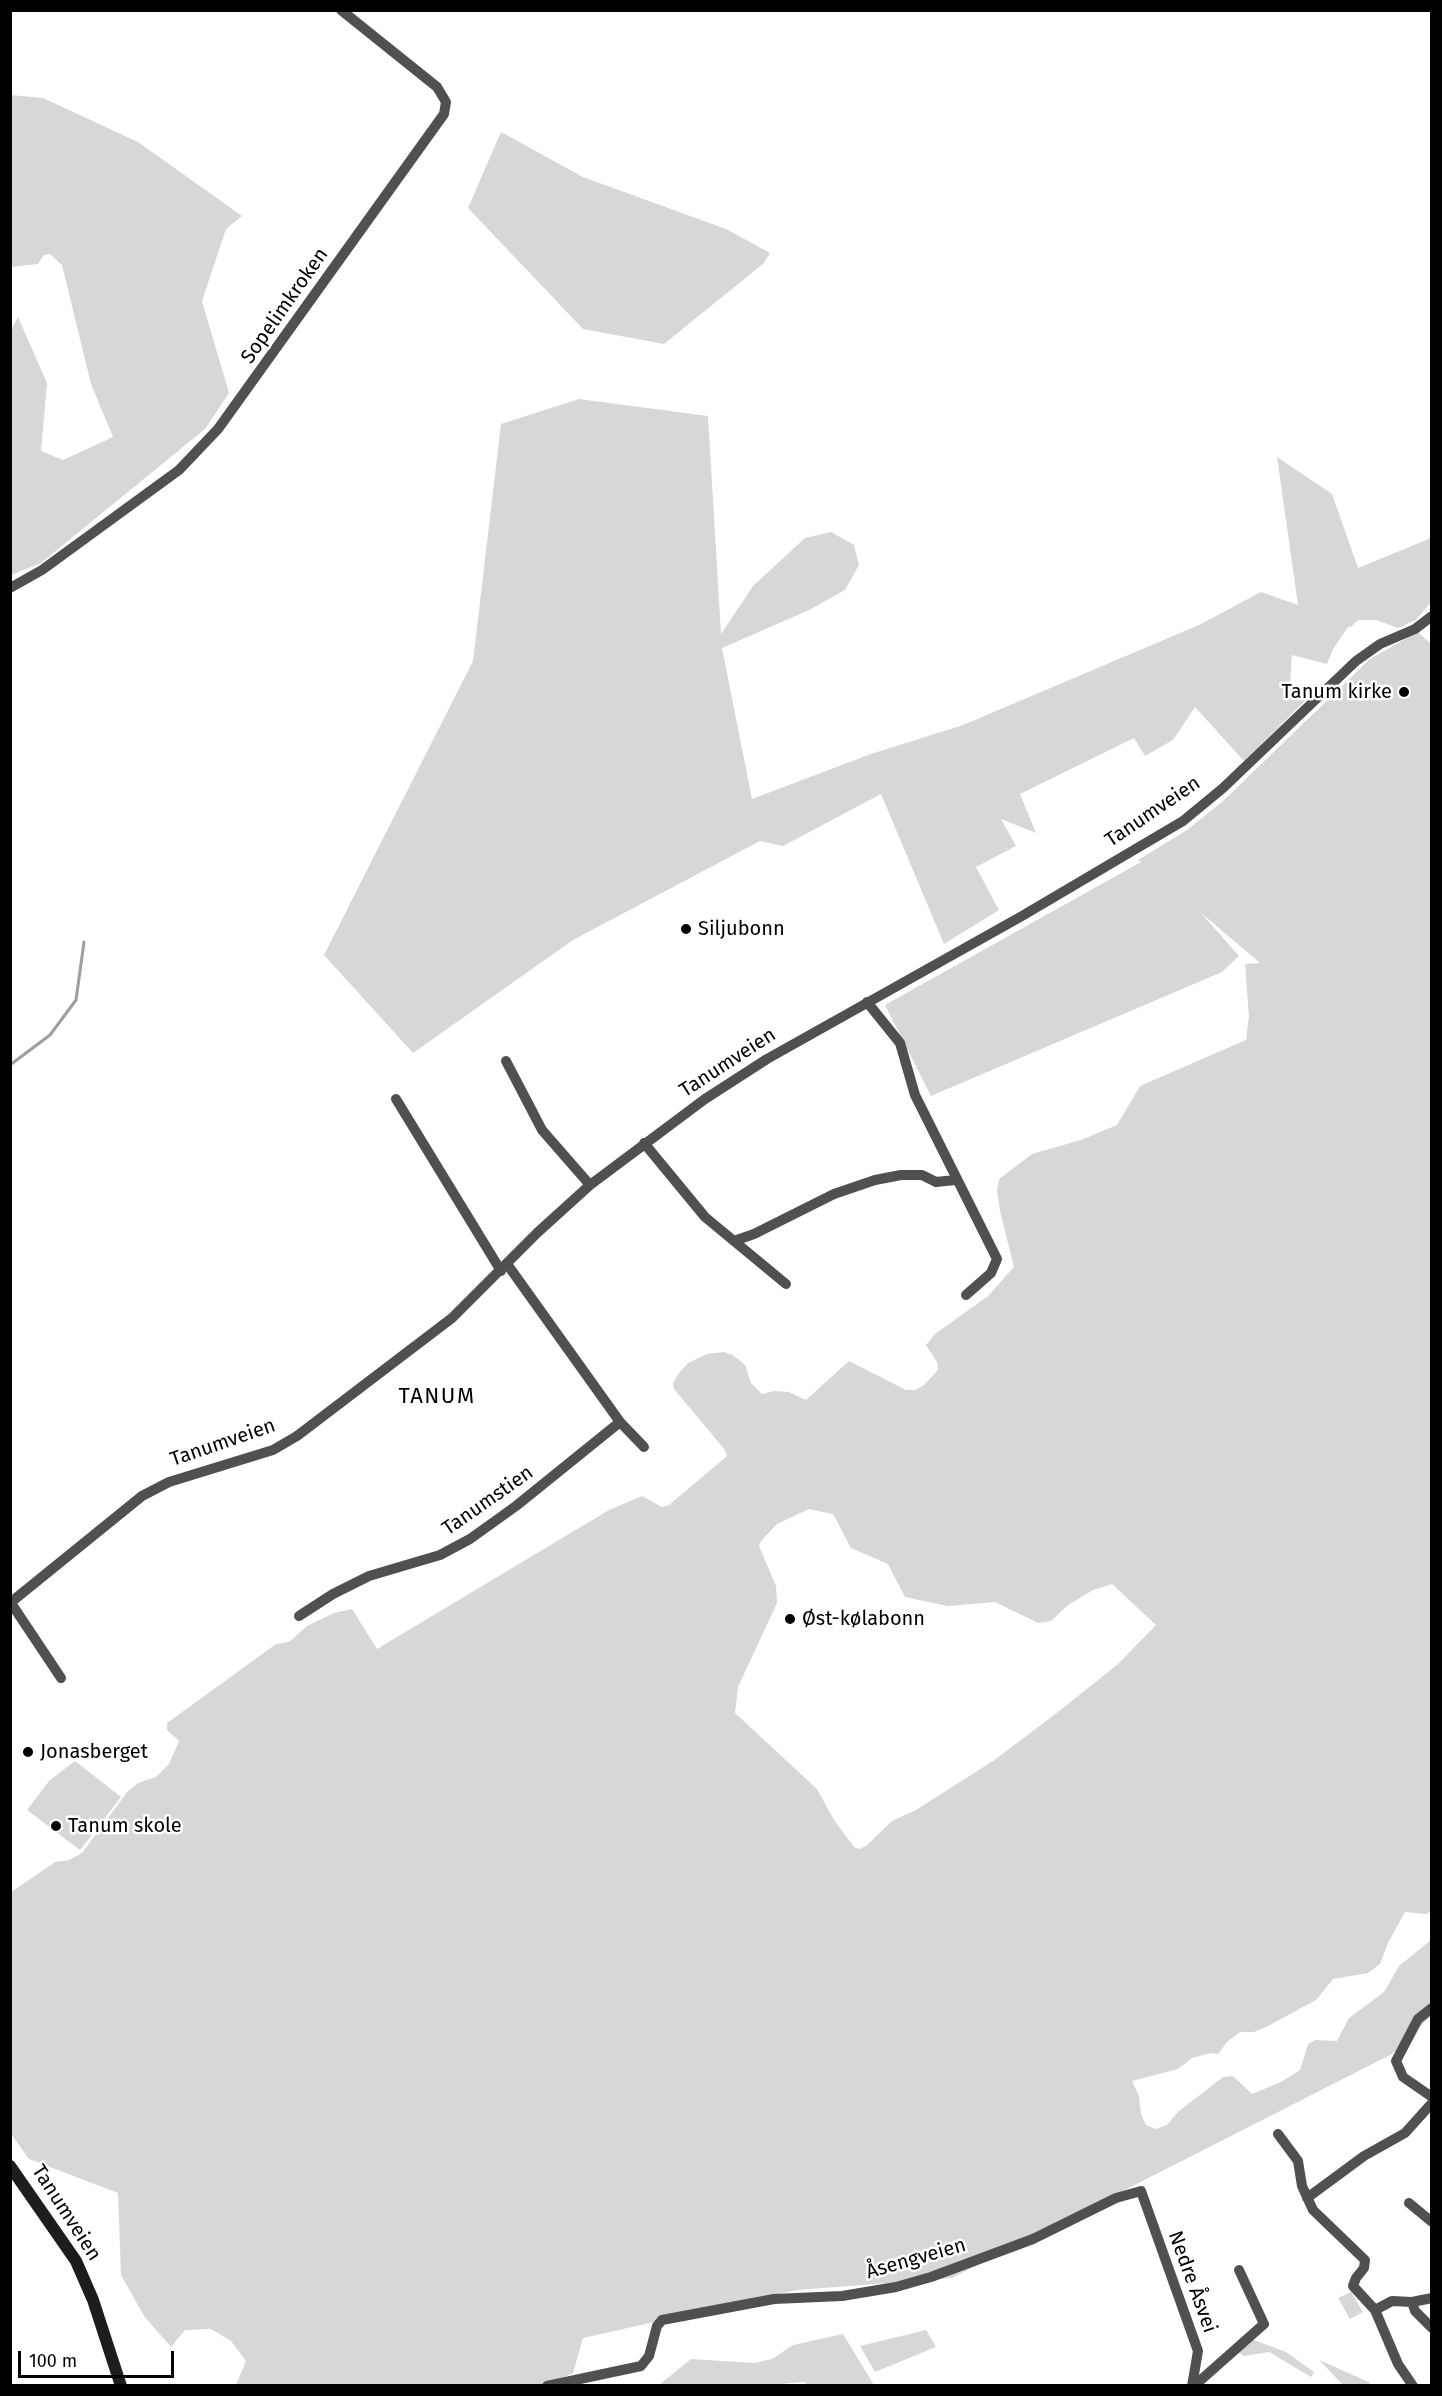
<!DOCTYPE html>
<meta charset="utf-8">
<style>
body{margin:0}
#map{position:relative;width:1442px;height:2396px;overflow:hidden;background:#fff;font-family:"Fira Sans",sans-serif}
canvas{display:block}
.frame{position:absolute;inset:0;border:12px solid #000;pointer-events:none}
.scale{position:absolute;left:18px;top:2351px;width:156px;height:27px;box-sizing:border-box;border:3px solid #000;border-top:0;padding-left:8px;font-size:18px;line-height:21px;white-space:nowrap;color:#000;-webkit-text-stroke:4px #fff;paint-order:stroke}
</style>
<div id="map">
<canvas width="1442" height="2396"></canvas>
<div class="frame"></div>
<div class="scale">100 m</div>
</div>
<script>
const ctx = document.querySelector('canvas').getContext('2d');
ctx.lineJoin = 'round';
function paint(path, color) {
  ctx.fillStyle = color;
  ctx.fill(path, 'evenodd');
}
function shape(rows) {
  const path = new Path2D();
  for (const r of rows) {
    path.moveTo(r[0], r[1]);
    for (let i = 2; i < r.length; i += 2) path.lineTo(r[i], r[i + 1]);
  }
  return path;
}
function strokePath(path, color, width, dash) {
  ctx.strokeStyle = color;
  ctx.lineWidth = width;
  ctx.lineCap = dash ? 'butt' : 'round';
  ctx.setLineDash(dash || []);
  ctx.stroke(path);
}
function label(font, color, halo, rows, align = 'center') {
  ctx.font = font + ' "Fira Sans",sans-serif';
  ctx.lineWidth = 5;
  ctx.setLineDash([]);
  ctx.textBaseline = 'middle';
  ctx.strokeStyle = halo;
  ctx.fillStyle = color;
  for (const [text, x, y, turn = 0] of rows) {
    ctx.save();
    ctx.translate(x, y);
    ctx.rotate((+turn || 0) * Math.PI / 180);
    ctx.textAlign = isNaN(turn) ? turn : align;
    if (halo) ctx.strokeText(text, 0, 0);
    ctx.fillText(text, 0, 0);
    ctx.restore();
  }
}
paint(shape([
 [11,95,43,98,138,142,242,216,226,229,202,301,229,393,205,429,41,563,11,575,10,332,18,317,47,383,41,451,63,460,113,437,91,384,62,265,50,254,44,255,38,264,11,267],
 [501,132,583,177,726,229,770,253,764,263,664,344,583,329,468,208],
 [579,399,708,416,721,634,753,586,805,538,831,532,854,545,859,565,845,590,807,611,722,648,752,799,871,754,963,725,1199,625,1261,592,1298,605,1277,457,1332,494,1358,568,1431,538,1431,602,1416,620,1398,628,1376,620,1358,620,1351,627,1348,627,1333,649,1327,664,1292,655,1290,684,1306,700,1244,761,1195,707,1173,740,1145,756,1134,738,1020,794,1036,833,1001,819,1016,846,976,867,999,910,944,944,881,794,783,846,760,841,573,940,413,1053,324,955,473,661,501,424],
 [1418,632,1431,644,1431,1911,1427,1914,1405,1912,1388,1943,1380,1964,1368,1973,1333,1979,1316,2000,1268,2026,1254,2032,1240,2032,1227,2042,1218,2054,1211,2053,1192,2058,1178,2069,1132,2081,1139,2096,1141,2114,1146,2125,1155,2129,1167,2125,1178,2112,1223,2077,1233,2076,1252,2094,1281,2082,1300,2070,1308,2044,1315,2040,1337,2041,1349,2018,1384,1992,1399,1966,1431,1940,1431,2016,1392,2054,952,2278,797,2290,583,2338,573,2373,548,2385,236,2385,246,2361,231,2341,211,2329,185,2330,171,2347,144,2316,121,2275,118,2193,29,2159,11,2134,10,1893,55,1862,69,1860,82,1853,128,1791,138,1783,156,1777,169,1764,179,1741,167,1730,167,1723,276,1644,289,1642,307,1626,334,1613,352,1609,377,1649,609,1510,642,1496,662,1507,669,1505,727,1456,725,1450,674,1389,673,1383,679,1373,688,1363,707,1354,724,1352,733,1355,745,1365,751,1383,762,1394,774,1391,789,1392,806,1400,849,1361,906,1390,915,1390,924,1385,938,1370,937,1362,926,1345,935,1334,988,1296,1014,1267,1000,1211,997,1191,999,1179,1032,1154,1081,1140,1117,1125,1140,1086,1246,1040,1249,1016,1245,964,1260,963,1200,912,1239,956,1222,972,931,1096,885,1005,1141,862,1138,860,1187,830,1222,802,1370,659],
 [809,1509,833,1514,851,1548,888,1564,905,1597,948,1606,995,1602,1038,1623,1051,1621,1068,1605,1093,1590,1112,1584,1156,1625,1117,1665,1058,1712,993,1761,916,1810,892,1821,866,1846,859,1849,854,1847,834,1820,817,1789,735,1713,738,1687,777,1603,776,1586,759,1546,761,1541,777,1524],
 [75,1761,121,1797,80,1850,27,1810,49,1781],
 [1351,2292,1363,2312,1350,2319,1338,2298],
 [926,2330,936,2347,875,2372,860,2346],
 [843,2334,874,2385,809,2386,804,2382,754,2386,659,2385,691,2359,754,2363,772,2359,793,2345],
 [1254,2340,1286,2352,1314,2372,1311,2377,1269,2352,1244,2356,1238,2352],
 [1319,2360,1369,2382,1370,2385,1343,2385]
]), '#d7d7d7');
strokePath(shape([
 [10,1065,50,1035,76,1000,84,942]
]), '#9e9e9e', 3);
strokePath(shape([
 [10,588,42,570,179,470,218,429,444,114,446,102,437,87,341,10],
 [867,1002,900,1043,915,1095,997,1259,991,1273,966,1295],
 [506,1061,542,1130,590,1185],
 [396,1099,501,1271],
 [644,1143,705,1217,786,1284],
 [734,1241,754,1234,834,1194,875,1180,901,1175,922,1175,936,1182,955,1180],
 [507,1264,620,1422,644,1447],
 [10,1603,142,1496,169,1482,273,1450,297,1436,452,1318,537,1233,590,1185,705,1099,767,1059,1022,916,1183,821,1223,788,1356,661,1380,644,1415,629,1432,616],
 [11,1603,61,1678],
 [299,1616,333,1594,369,1576,440,1555,470,1539,516,1506,620,1422],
 [1432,2008,1418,2019,1396,2061,1403,2077,1432,2097],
 [1278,2134,1298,2161,1302,2186,1313,2210,1365,2260,1364,2268,1356,2278,1353,2286,1375,2310],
 [1307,2198,1364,2156,1405,2133,1432,2103],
 [1409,2203,1432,2222],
 [1412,2302,1415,2311,1432,2328],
 [547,2386,641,2366,649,2356,657,2326,662,2320,774,2299,842,2296,896,2287,931,2277,1033,2239,1116,2198,1141,2191,1198,2351,1192,2386],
 [1194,2386,1264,2324,1239,2270],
 [1413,2386,1398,2364,1375,2310,1392,2301,1412,2302,1432,2298]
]), '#505050', 10);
strokePath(shape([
 [10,2166,76,2261,93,2300,121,2386]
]), '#1d1d1d', 12);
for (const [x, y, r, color] of [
 [1404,692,6,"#000"],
 [686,929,6,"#000"],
 [790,1619,6,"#000"],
 [28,1752,6,"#000"],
 [56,1826,6,"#000"]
]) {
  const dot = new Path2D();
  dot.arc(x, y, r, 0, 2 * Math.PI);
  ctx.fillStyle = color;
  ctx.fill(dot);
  strokePath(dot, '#fff', 2);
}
label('20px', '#000', '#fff', [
 ["Sopelimkroken",285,306,-55],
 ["Tanumveien",1153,812,-34],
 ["Tanumveien",728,1063,-33],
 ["Tanumveien",223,1443,-19],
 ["Tanumstien",488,1501,-35],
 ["Tanumveien",66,2213,57],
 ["Åsengveien",916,2259,-16],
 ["Nedre Åsvei",1192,2282,70]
]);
label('20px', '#000', '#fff', [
 ["Tanum kirke",1392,692,"right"],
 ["Siljubonn",698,929],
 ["Øst-kølabonn",802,1619],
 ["Jonasberget",40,1752],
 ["Tanum skole",68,1826]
], 'left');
ctx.letterSpacing = '1.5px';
label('22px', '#000', '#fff', [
 ["TANUM",437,1397]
]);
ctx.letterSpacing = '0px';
</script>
